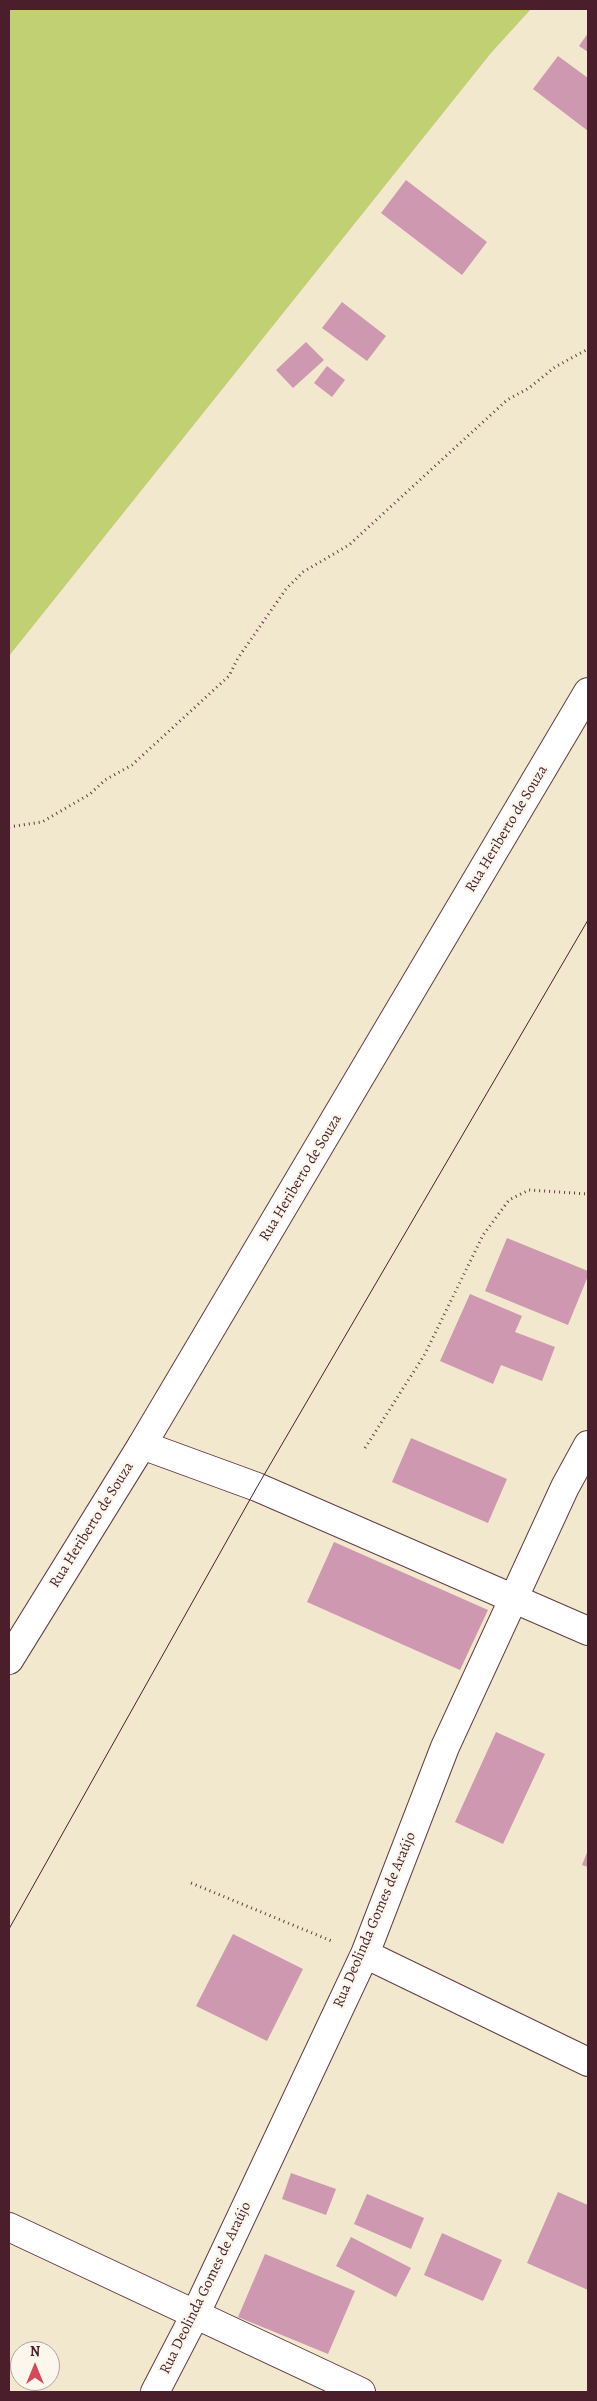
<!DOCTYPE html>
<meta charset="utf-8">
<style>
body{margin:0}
#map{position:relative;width:597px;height:2401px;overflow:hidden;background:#f1e8ce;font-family:Alegreya,serif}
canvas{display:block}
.frame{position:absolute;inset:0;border:10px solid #4a1f2b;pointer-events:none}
.north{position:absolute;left:10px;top:2341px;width:50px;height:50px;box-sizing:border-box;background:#fbf7ec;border:1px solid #b4a19f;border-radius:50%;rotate:0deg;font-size:14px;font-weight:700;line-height:20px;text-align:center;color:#4a1f2b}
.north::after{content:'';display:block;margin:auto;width:18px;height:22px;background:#d1495b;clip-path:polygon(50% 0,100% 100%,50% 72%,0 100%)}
</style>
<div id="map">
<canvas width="597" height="2401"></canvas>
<div class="frame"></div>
<div class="north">N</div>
</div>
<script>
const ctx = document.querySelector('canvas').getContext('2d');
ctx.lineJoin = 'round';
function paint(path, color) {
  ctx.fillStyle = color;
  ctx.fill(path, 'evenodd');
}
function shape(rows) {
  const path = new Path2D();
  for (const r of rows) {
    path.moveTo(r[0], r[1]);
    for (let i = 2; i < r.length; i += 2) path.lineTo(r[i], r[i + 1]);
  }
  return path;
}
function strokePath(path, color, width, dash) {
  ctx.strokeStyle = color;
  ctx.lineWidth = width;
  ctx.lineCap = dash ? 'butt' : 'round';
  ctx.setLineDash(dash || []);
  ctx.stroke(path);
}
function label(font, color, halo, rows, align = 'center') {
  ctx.font = font + ' Alegreya,serif';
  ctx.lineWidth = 5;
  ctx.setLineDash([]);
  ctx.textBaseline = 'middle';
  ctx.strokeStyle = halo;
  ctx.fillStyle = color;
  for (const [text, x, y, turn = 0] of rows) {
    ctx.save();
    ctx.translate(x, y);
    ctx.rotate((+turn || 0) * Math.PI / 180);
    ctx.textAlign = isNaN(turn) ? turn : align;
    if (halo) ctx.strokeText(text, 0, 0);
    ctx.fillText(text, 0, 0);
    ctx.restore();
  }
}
paint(shape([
 [9,9,531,9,491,53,9,656]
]), '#c0d072');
paint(shape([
 [588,33,588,52,579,46],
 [558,56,588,78,588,131,533,89],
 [406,180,487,242,462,275,381,213],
 [342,302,386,336,367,361,322,328],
 [306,342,324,360,293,388,276,370],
 [327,366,345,380,332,397,314,383],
 [507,1238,588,1271,588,1276,568,1325,485,1291],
 [470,1294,522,1316,515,1332,555,1347,542,1381,501,1365,493,1384,440,1361],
 [411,1438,507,1479,488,1523,392,1482],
 [334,1542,488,1610,460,1670,307,1602],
 [496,1732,545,1754,503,1844,455,1822],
 [588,1850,588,1867,582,1865],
 [233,1934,303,1969,267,2041,196,2006],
 [291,2173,336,2189,326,2215,282,2199],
 [558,2192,588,2205,588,2290,527,2263],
 [367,2194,424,2218,411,2249,354,2224],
 [442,2233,502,2260,483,2301,424,2275],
 [351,2237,411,2268,396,2297,336,2266],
 [265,2254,355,2291,328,2354,238,2317]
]), '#ce98b0');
const street = shape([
 [142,1445,588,692],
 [365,1954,588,2062],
 [9,2227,361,2392],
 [155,2392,195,2315,365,1954,445,1747,565,1487,588,1445]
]);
const secondary = shape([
 [9,1660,142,1445,257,1487,588,1631]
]);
strokePath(street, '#633d43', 30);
strokePath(secondary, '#633d43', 30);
strokePath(shape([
 [9,827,42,822,90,794,105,780,132,765,229,676,238,658,286,589,303,572,349,545,507,400,529,388,555,367,588,349],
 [365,1448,425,1354,483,1235,509,1200,529,1190,588,1194],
 [191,1883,334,1942]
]), '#633d43', 3, [1, 4]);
strokePath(street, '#fff', 28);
strokePath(secondary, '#fff', 28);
strokePath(shape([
 [9,1929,257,1487,588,920]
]), '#4a1f2b', 1);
label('15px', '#4a1f2b', '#fbf7ec', [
 ["Rua Heriberto de Souza",507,829,-59],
 ["Rua Heriberto de Souza",301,1178,-59],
 ["Rua Heriberto de Souza",92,1525,-58],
 ["Rua Deolinda Gomes de Araújo",375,1920,-67],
 ["Rua Deolinda Gomes de Araújo",206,2288,-64]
]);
</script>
